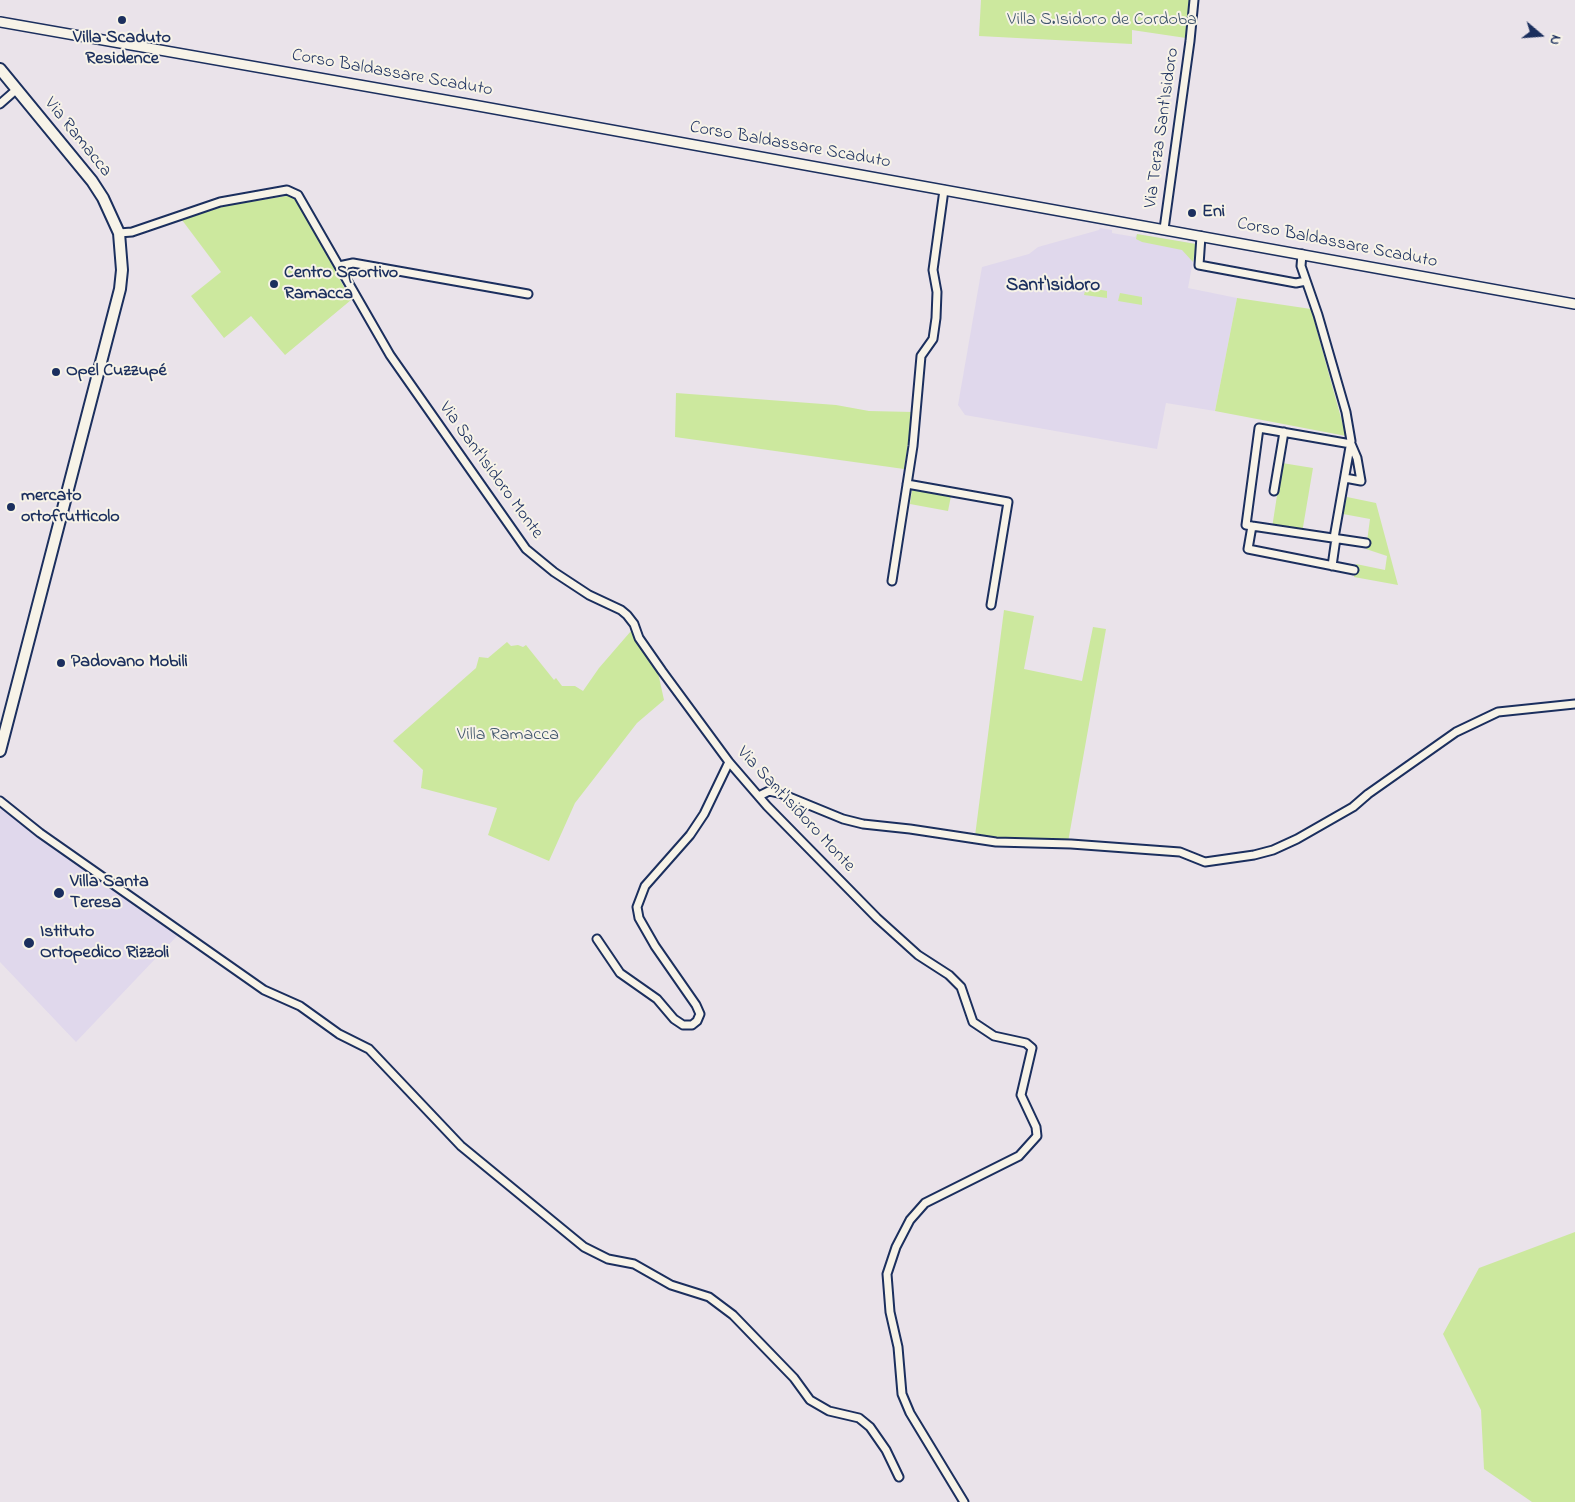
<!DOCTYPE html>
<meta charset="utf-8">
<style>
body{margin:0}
#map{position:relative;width:1575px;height:1502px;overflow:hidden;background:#eae3ea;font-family:"Indie Flower",sans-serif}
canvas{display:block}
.north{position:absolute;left:1515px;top:10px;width:50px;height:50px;-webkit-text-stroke:4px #f7f3e8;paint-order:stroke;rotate:108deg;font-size:14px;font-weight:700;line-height:20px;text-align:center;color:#1b2f5e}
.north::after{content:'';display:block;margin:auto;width:18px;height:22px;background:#1b2f5e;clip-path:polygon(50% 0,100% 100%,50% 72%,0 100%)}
</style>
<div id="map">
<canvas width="1575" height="1502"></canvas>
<div class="north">N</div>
</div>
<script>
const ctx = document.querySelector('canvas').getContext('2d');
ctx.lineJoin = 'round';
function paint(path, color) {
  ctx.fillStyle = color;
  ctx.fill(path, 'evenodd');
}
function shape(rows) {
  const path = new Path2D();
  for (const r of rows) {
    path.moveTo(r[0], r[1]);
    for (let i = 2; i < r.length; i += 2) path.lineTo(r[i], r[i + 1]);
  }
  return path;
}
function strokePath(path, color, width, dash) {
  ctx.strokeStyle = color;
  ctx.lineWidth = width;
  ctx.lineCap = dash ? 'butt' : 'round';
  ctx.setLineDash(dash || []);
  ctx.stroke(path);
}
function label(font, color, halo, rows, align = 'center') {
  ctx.font = font + ' "Indie Flower",sans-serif';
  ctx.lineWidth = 4;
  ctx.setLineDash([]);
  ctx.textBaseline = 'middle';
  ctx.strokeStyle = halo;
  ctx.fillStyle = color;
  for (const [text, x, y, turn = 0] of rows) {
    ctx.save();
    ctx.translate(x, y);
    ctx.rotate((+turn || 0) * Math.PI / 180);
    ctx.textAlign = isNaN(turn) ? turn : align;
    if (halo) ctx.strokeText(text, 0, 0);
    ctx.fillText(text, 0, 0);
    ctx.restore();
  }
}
paint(shape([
 [1100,228,1112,230,1112,233,1135,237,1137,234,1196,244,1188,288,1237,298,1215,411,1166,403,1157,449,965,415,958,405,982,267,1029,254,1038,247,1099,230],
 [0,810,5,810,177,936,76,1042,0,962]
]), '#e0d8ec');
paint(shape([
 [981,0,1190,0,1186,38,1132,30,1132,44,979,36],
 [292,195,296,198,351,300,285,355,251,316,224,338,191,296,221,272,182,220,225,206],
 [1137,234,1196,244,1193,262,1182,250,1142,242,1136,239],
 [1086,287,1107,291,1107,298,1084,295],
 [1120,293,1142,297,1142,305,1118,301],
 [1237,298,1311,309,1346,436,1215,411],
 [676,393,836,405,869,411,913,412,904,469,675,437],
 [1282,463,1313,468,1302,533,1272,528],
 [912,490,951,496,948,511,910,504],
 [1347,497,1376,503,1398,585,1354,577,1356,564,1385,570,1387,556,1366,549,1370,519,1343,514],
 [1004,610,1034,616,1024,669,1082,681,1093,627,1106,629,1068,842,1017,842,975,836],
 [631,631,657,668,664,700,637,723,575,803,549,861,488,835,497,808,421,788,423,770,393,741,476,668,479,657,488,658,507,642,511,646,518,645,523,647,526,645,554,680,556,678,562,686,575,686,583,691,599,668],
 [1575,1232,1575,1502,1532,1502,1484,1469,1481,1410,1443,1334,1479,1268]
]), '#cce89e');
const minor = shape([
 [0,104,17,89],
 [1164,229,1190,41,1194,0],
 [119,233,132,232,220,202,287,190,298,195,390,355,526,549,554,572,589,595,621,610,627,615,634,624,639,638,662,671,729,762,767,806,877,918,918,955,949,975,961,987,973,1022,994,1036,1026,1043,1032,1048,1021,1095,1036,1127,1037,1136,1019,1156,925,1203,910,1220,896,1247,887,1274,890,1312,898,1347,902,1394,910,1413,964,1502],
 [1201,236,1199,265,1296,283,1306,281],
 [1302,254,1301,266,1318,315,1346,412,1351,441,1334,538],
 [339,266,353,263,528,294],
 [1345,478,1361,481,1357,458,1351,444,1259,428,1246,525,1252,526,1248,549,1354,570],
 [907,484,1008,502,991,605],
 [1274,491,1284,432],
 [1252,526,1366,543],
 [1332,566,1336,538],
 [892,581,913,446,921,356,933,339,936,318,937,292,933,270,944,190],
 [759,796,769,791,782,794,843,819,863,824,910,829,996,842,1071,844,1180,852,1205,862,1254,855,1273,850,1297,839,1353,807,1368,794,1456,732,1498,712,1575,704],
 [0,801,40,833,264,990,300,1006,339,1034,369,1049,461,1146,584,1247,608,1259,634,1264,671,1285,709,1297,733,1315,794,1378,810,1400,829,1411,859,1418,870,1427,886,1450,899,1477],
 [597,939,620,973,657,999,674,1019,683,1025,692,1025,697,1021,700,1014,696,1005,655,946,639,918,637,907,645,886,690,835,704,814,729,762]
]);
const tertiary = shape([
 [0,22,473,105,1575,304]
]);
const secondary = shape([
 [0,69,92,181,103,198,119,233,122,270,120,289,0,751]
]);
strokePath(minor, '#1b2f5e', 11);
strokePath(tertiary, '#1b2f5e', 12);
strokePath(secondary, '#1b2f5e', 14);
strokePath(minor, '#f7f3e8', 7);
strokePath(tertiary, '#f7f3e8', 9);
strokePath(secondary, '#f7f3e8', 10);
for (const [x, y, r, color] of [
 [122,20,5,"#1b2f5e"],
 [1192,213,5,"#1b2f5e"],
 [274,284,5,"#1b2f5e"],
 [56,372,5,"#1b2f5e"],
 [11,507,5,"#1b2f5e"],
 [61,663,5,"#1b2f5e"],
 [59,893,6,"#1b2f5e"],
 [29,943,6,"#1b2f5e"]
]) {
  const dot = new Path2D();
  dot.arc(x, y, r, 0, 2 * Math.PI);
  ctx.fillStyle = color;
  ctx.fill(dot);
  strokePath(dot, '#f7f3e8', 2);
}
label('18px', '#3e546b', '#f7f3e8', [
 ["Villa S.Isidoro de Cordoba",1102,21],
 ["Villa Ramacca",508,736]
]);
label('bold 18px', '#1b2f5e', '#f7f3e8', [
 ["Villa Scaduto",122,39,"center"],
 ["Residence",122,60,"center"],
 ["Eni",1202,213],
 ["Centro Sportivo",284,274],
 ["Ramacca",284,295],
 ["Opel Cuzzupé",66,372],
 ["mercato",21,497],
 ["ortofrutticolo",21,518],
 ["Padovano Mobili",71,663],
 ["Villa Santa",70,883],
 ["Teresa",70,904],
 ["Istituto",40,933],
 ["Ortopedico Rizzoli",40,954]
], 'left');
label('18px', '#1b2f5e', '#f7f3e8', [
 ["Corso Baldassare Scaduto",392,74,10],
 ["Via Terza Sant'Isidoro",1163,128,-82],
 ["Via Ramacca",77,138,51],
 ["Corso Baldassare Scaduto",790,146,10],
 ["Corso Baldassare Scaduto",1337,244,11],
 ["Via Sant'Isidoro Monte",490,471,54],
 ["Via Sant'Isidoro Monte",795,810,47]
]);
label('bold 19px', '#1b2f5e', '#f7f3e8', [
 ["Sant'Isidoro",1053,287]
]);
</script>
